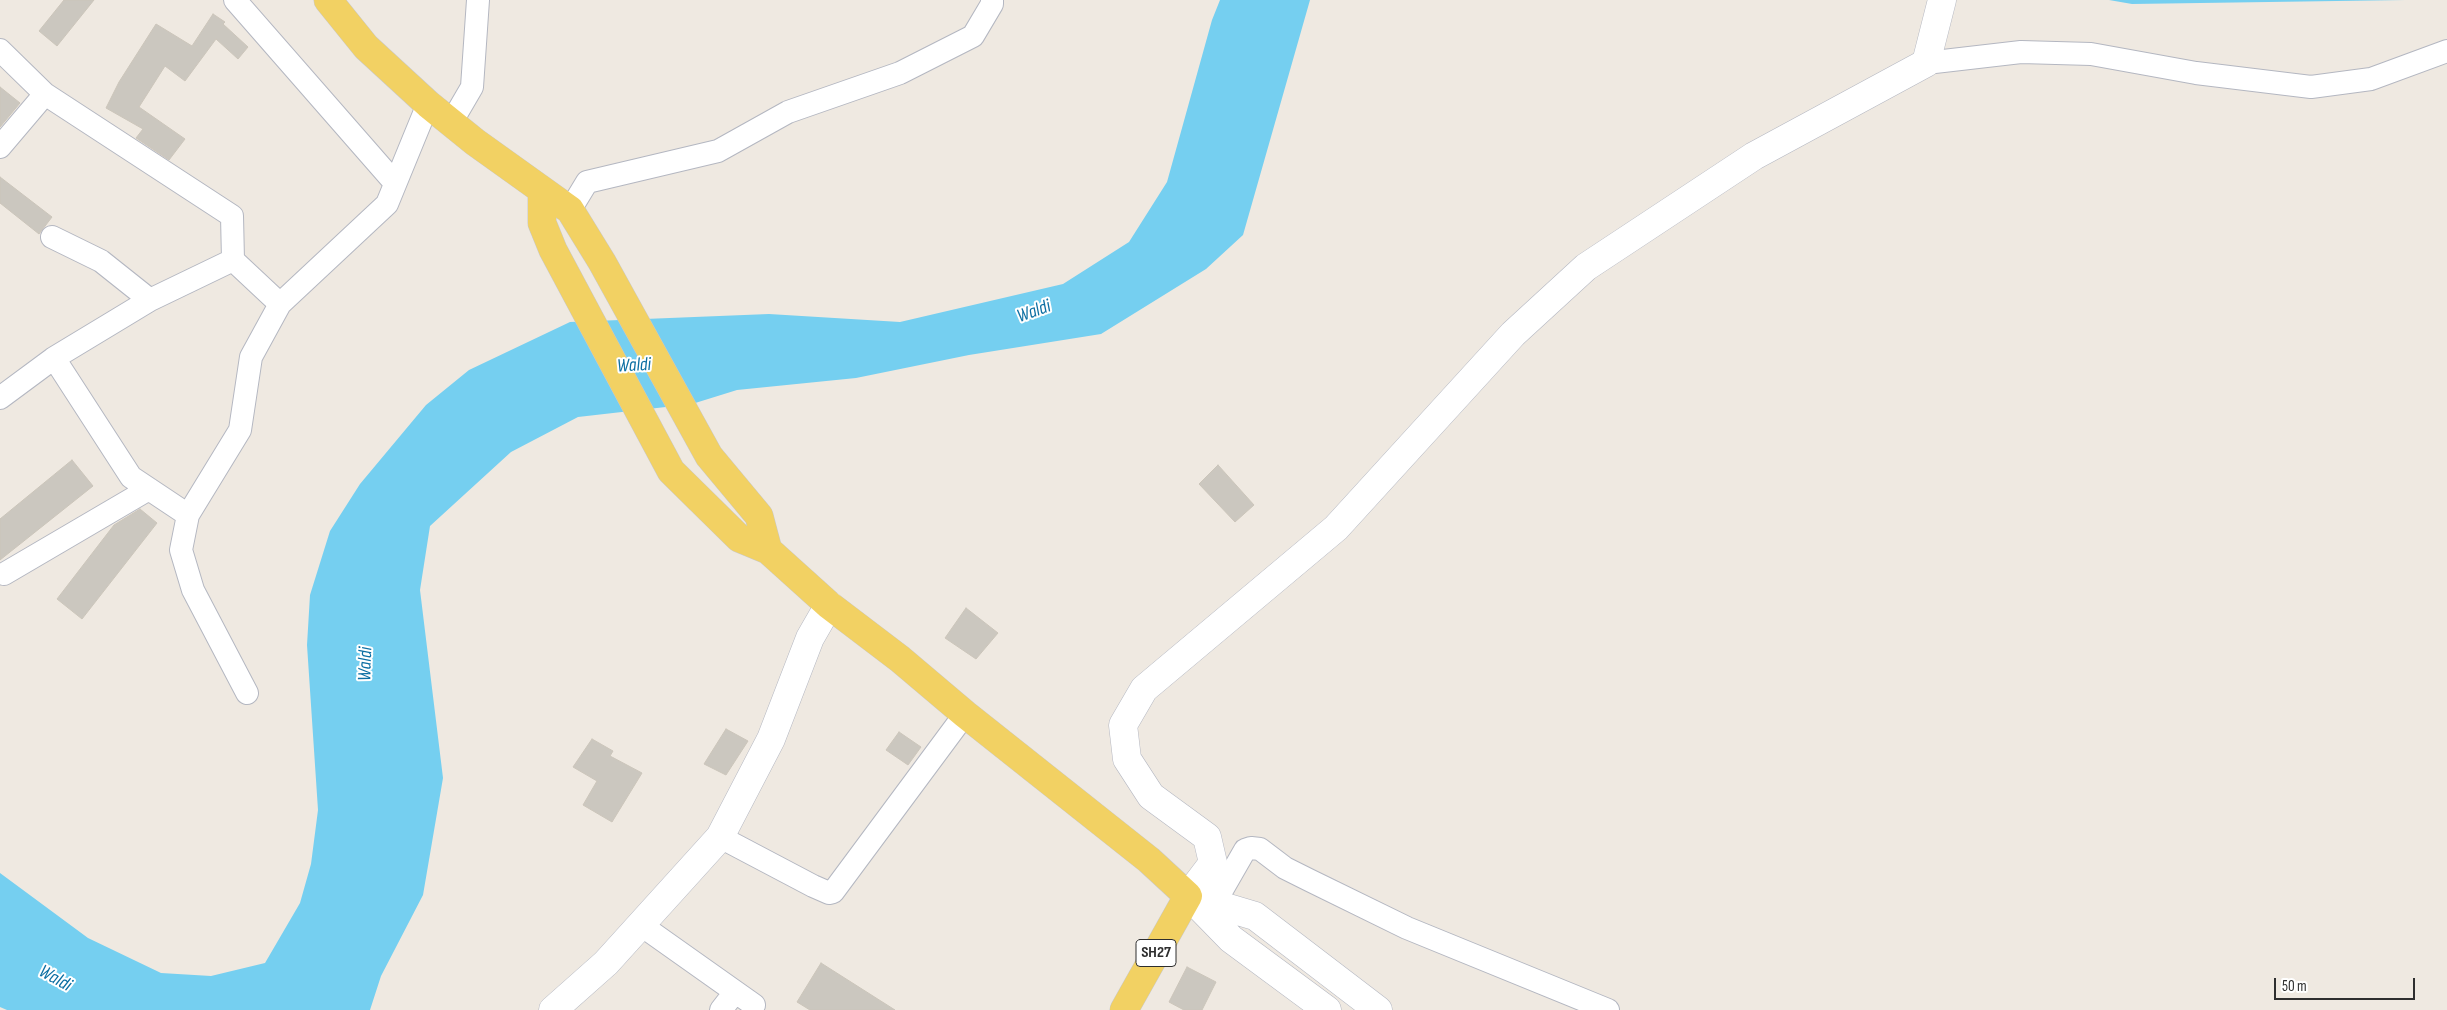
<!DOCTYPE html>
<style>
body{margin:0}
#map{position:relative;width:2447px;height:1010px;overflow:hidden;background:#efe9e1;font-family:"Sofia Sans Condensed",sans-serif}
canvas{display:block}
.scale{position:absolute;left:2274px;top:978px;width:141px;height:22px;box-sizing:border-box;border:2px solid #2e2e2e;border-top:0;padding-left:6px;font-size:15px;line-height:18px;white-space:nowrap;color:#2e2e2e;-webkit-text-stroke:4px #fff;paint-order:stroke}
</style>
<div id="map">
<canvas width="2447" height="1010"></canvas>
<div class="scale">50 m</div>
</div>
<script>
const ctx = document.querySelector('canvas').getContext('2d');
ctx.lineJoin = 'round';
function paint(path, color) {
  ctx.fillStyle = color;
  ctx.fill(path, 'evenodd');
}
function shape(rows) {
  const path = new Path2D();
  for (const r of rows) {
    path.moveTo(r[0], r[1]);
    for (let i = 2; i < r.length; i += 2) path.lineTo(r[i], r[i + 1]);
  }
  return path;
}
function strokePath(path, color, width, dash) {
  ctx.strokeStyle = color;
  ctx.lineWidth = width;
  ctx.lineCap = dash ? 'butt' : 'round';
  ctx.setLineDash(dash || []);
  ctx.stroke(path);
}
function label(font, color, halo, rows, align = 'center') {
  ctx.font = font + ' "Sofia Sans Condensed",sans-serif';
  ctx.lineWidth = 4;
  ctx.setLineDash([]);
  ctx.textBaseline = 'middle';
  ctx.strokeStyle = halo;
  ctx.fillStyle = color;
  for (const [text, x, y, turn = 0] of rows) {
    ctx.save();
    ctx.translate(x, y);
    ctx.rotate((+turn || 0) * Math.PI / 180);
    ctx.textAlign = isNaN(turn) ? turn : align;
    if (halo) ctx.strokeText(text, 0, 0);
    ctx.fillText(text, 0, 0);
    ctx.restore();
  }
}
paint(shape([
 [1220,0,1310,0,1243,235,1206,269,1101,334,969,355,856,378,737,390,692,404,578,417,511,452,430,526,420,590,443,778,423,895,381,976,370,1010,7,1010,0,1007,0,873,88,938,161,973,211,976,265,963,300,903,311,864,318,810,307,645,310,595,330,531,360,484,426,405,469,370,570,322,769,314,900,322,1063,284,1129,242,1167,182,1212,20],
 [2109,0,2405,0,2132,4]
]), '#75cff0');
const building = shape([
 [64,0,94,0,57,46,39,31,64,0],
 [213,14,225,22,223,24,248,47,238,59,216,39,185,81,165,66,139,107,185,139,169,160,136,138,143,129,106,108,119,82,156,24,192,46,213,14],
 [0,87,20,103,0,127,0,87],
 [0,177,52,217,39,234,0,203,0,177],
 [72,460,93,486,0,560,0,519,72,460],
 [1218,465,1254,505,1235,522,1199,484,1218,465],
 [140,509,157,523,82,619,57,599,114,525,140,509],
 [966,608,998,633,976,659,945,638,966,608],
 [726,729,748,741,726,775,704,764,726,729],
 [899,732,921,747,908,765,886,750,899,732],
 [592,739,613,751,610,756,642,773,612,822,583,805,597,781,573,767,592,739],
 [821,963,895,1010,810,1010,797,1002,821,963],
 [1187,967,1216,982,1202,1010,1184,1010,1169,1002,1187,967]
]);
paint(building, '#cbc7bf');
strokePath(building, '#cbc5ba', 1);
const street = shape([
 [235,0,395,183],
 [0,50,45,94,0,147],
 [1926,63,2021,52,2091,54,2196,73,2311,87,2371,79,2447,51],
 [45,94,232,216,233,260,280,304],
 [451,123,472,87,478,0],
 [570,210,587,182,718,151,788,112,900,73,973,36,992,4,992,0],
 [52,237,101,261,150,300],
 [54,358,150,300,233,260],
 [0,398,54,358,131,477,188,515,240,430,251,357,280,304,387,204,428,104],
 [188,515,181,550,193,590,247,693],
 [4,574,149,489],
 [720,837,813,886,829,893,833,892,965,714],
 [1214,904,1245,850,1251,848,1260,849,1285,868,1309,880,1407,928,1608,1010],
 [641,925,754,1005],
 [721,1010,735,992]
]);
const secondary = shape([
 [1188,896,1213,863,1207,837,1151,796,1127,759,1123,725,1144,689,1336,528,1513,334,1586,267,1754,156,1926,63,1942,0],
 [1188,896,1255,916,1378,1010],
 [1191,898,1231,939,1327,1010],
 [553,1010,606,963,720,837,771,739,810,638,829,605]
]);
const primary = shape([
 [328,0,366,47,428,104,475,142,570,210,602,262,709,456,759,516,768,550],
 [542,190,542,223,553,250,671,471,739,538,768,550,829,605,900,659,965,714,1149,860,1188,896,1124,1010]
]);
strokePath(street, '#b4b7c1', 24);
strokePath(secondary, '#b4b7c1', 29);
strokePath(primary, '#c9c9c9', 29);
strokePath(street, '#fff', 22);
strokePath(secondary, '#fff', 28);
strokePath(primary, '#f2d163', 28);
for (const [x, y, w] of [
 [1156,953,40]
]) {
  const box = new Path2D();
  box.roundRect(x - w / 2, y - 13.5, w, 27, 4);
  ctx.fillStyle = '#fff';
  ctx.fill(box);
  strokePath(box, '#2e2e2e', 1);
}
label('bold 16px', '#2e2e2e', null, [
 ["SH27",1156,953]
]);
label('italic 19px', '#0d6fa3', '#fff', [
 ["Waldi",1034,312,-20],
 ["Waldi",634,366,-3],
 ["Waldi",366,664,-88],
 ["Waldi",55,979,29]
]);
</script>
